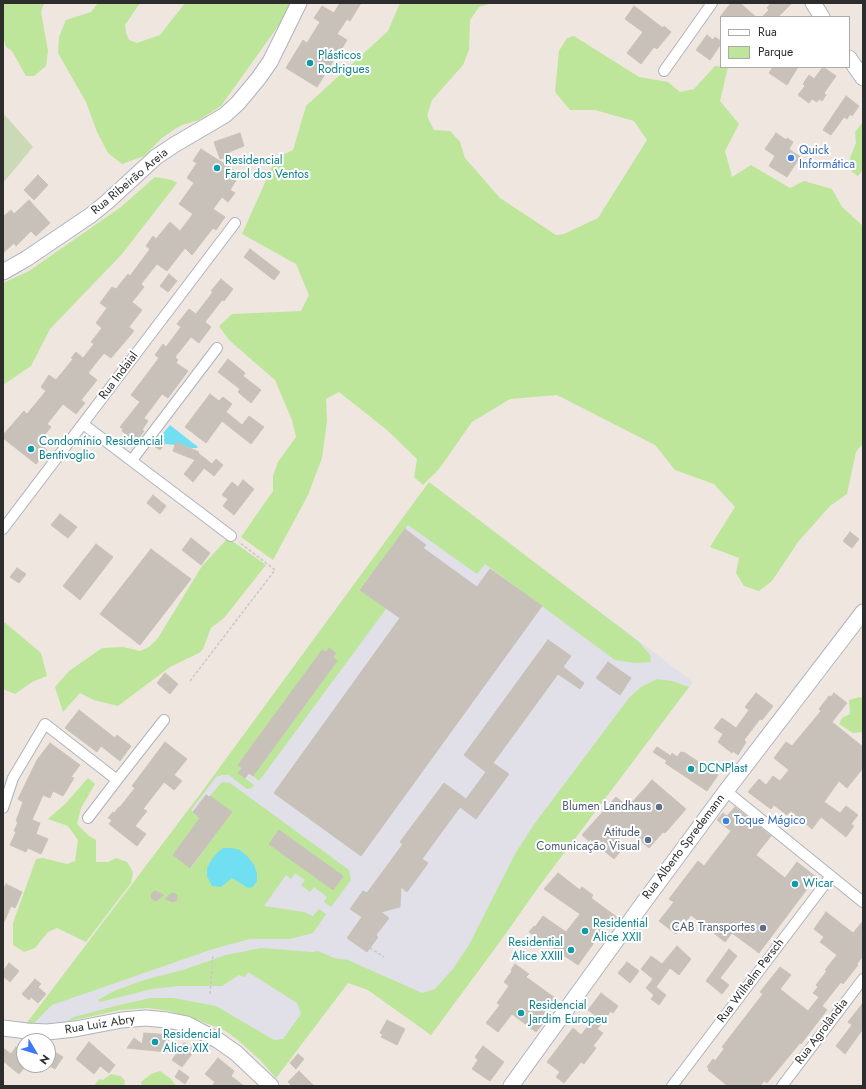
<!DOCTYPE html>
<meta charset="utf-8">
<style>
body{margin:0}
#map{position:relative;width:866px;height:1089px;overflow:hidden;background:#eee6df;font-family:Jost,sans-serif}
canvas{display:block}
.frame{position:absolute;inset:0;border:4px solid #2d2d2d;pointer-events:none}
.legend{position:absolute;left:720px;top:16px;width:130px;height:52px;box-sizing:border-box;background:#fff;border:1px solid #ababab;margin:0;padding:5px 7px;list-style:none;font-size:12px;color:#2d2d2d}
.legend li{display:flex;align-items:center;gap:8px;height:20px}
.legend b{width:20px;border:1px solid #ababab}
.north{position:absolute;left:16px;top:1033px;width:40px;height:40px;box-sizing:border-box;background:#fff;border:1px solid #ababab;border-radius:50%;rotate:128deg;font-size:11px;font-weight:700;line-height:16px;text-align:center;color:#2d2d2d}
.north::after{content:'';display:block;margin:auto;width:14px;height:18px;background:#3c77fe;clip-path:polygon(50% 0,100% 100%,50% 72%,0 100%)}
</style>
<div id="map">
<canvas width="866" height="1089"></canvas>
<div class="frame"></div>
<ul class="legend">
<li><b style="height:5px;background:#fff"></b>Rua</li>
<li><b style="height:11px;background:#bde69a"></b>Parque</li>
</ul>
<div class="north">N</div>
</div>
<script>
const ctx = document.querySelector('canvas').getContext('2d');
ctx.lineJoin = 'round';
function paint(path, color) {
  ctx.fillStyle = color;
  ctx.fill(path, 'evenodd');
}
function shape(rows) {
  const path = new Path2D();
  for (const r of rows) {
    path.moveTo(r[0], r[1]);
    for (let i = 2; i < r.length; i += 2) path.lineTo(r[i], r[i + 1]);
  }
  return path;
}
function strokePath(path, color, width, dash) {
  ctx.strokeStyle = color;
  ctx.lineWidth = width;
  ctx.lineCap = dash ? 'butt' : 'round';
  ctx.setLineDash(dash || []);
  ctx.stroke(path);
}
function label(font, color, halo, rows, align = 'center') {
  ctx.font = font + ' Jost,sans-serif';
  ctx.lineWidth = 4;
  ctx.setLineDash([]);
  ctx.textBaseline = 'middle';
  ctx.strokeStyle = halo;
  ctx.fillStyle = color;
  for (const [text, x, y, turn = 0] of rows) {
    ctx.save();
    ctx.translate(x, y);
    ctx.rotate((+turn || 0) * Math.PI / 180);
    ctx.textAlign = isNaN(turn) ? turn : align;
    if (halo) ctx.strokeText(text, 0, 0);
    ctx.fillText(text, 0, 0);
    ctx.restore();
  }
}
paint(shape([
 [429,482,693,682,540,885,499,943,431,1035,368,990,348,983,276,1078,260,1060,238,1040,224,1030,190,1017,169,1011,148,1008,120,1010,65,1022,43,1024,26,1024,198,797]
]), '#e1dfe7');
paint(shape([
 [3,3,44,3,41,12,48,51,46,66,34,76,26,76,12,51,6,47,3,35],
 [98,3,140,3,125,25,126,33,129,40,137,43,160,35,185,3,290,3,281,22,221,106,199,120,182,125,175,129,162,138,144,156,122,164,108,153,97,132,86,102,58,53,59,37,66,20,91,12],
 [400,3,492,3,479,7,470,20,469,50,463,65,432,100,427,116,434,130,450,131,460,142,465,158,500,198,556,235,564,234,598,218,647,140,634,121,595,110,570,110,555,92,559,51,567,38,574,36,639,77,668,82,680,92,694,89,715,66,728,67,720,101,739,124,725,151,732,177,751,165,790,188,804,181,832,189,842,207,863,226,863,443,856,452,847,494,830,506,798,542,772,581,759,591,744,586,736,573,739,558,710,547,735,507,714,484,675,470,655,445,557,395,510,399,472,422,439,469,423,485,414,477,417,459,387,430,339,392,326,399,327,421,322,458,308,495,273,560,241,537,273,491,273,476,278,462,296,437,292,420,275,380,229,340,219,326,232,314,301,311,309,295,296,264,242,234,276,158,293,150,306,106,388,31],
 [863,122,863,170,858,176,852,172,850,158,856,143,855,132],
 [155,177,172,180,177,183,122,254,50,329,31,366,3,385,3,283,29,271,121,207],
 [429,482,639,642,650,655,651,662,634,663,615,660,485,564,477,574,408,525,360,589,386,609,259,781,253,776,337,661,333,657,336,653,329,648,326,652,322,650,238,765,242,768,238,773,254,785,252,788,247,789,229,775,222,775,216,777,191,810,200,818,173,855,191,868,232,812,210,796,222,782,230,783,349,870,351,880,331,907,324,902,327,897,314,887,310,892,301,885,305,880,295,873,291,879,286,875,264,906,304,912,313,916,319,909,326,914,313,933,290,939,250,939,213,949,52,1005,33,1024,26,1024,198,797],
 [228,538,266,565,224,618,211,628,203,649,199,653,170,667,118,706,94,700,80,693,63,712,55,687,69,671,102,648,123,647,140,651,149,647,158,638,202,566],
 [3,621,41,653,47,676,32,682,15,694,3,689],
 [657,679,672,681,689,687,540,885,499,943,431,1035,368,990,348,983,276,1078,260,1060,238,1040,224,1030,190,1017,169,1011,148,1008,120,1010,65,1022,74,1017,119,1005,151,998,173,998,216,1006,274,1040,283,1039,301,1014,297,1003,248,972,245,977,239,975,222,986,179,986,152,989,100,1002,98,1000,114,991,144,980,183,970,226,955,261,948,312,952,318,951,334,958,348,960,422,993,435,989,453,969,469,945,515,854,535,823,629,698,641,687],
 [860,697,863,698,863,733,862,732,853,733,839,724,842,718,850,714,849,700],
 [88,778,95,784,81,808,77,824,89,836,96,840,96,862,108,862,116,858,127,862,133,872,131,883,86,942,57,928,48,932,35,948,24,952,13,945,13,923,36,859,43,858,67,864,75,861,78,840,68,826,48,819,66,803],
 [160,1071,171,1079,176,1086,142,1086,141,1082,151,1074],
 [111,1074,121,1076,125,1081,124,1086,94,1086,99,1079,103,1080]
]), '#bde69a');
paint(shape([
 [3,113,33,147,3,183]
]), '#cbd9b6');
paint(shape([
 [170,425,198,447,197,448,190,448,176,443,175,445,166,444,159,438],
 [223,848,231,848,240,850,248,857,254,865,257,873,257,881,253,887,248,888,232,878,221,887,212,886,207,876,207,868,212,859,218,852]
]), '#70dff2');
const building = shape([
 [340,3,361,3,350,21,347,19,337,34,347,40,338,55,337,55,317,87,286,68,303,40,307,43,320,22,314,18,322,6,334,13,340,3],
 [731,3,740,3,756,17,720,17,731,3],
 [771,3,792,3,778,17,762,17,769,10,767,8,771,3],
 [634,6,659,25,663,28,664,26,671,32,657,49,654,47,641,64,627,53,643,32,625,19,634,6],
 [707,35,713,40,715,37,721,41,721,44,710,60,696,50,707,35],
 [773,67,798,67,787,85,769,73,773,67],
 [823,67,836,76,824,93,826,95,822,101,819,99,817,102,812,99,809,103,798,95,805,86,803,84,809,75,814,79,823,67],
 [846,96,859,106,852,116,850,114,847,119,844,117,831,135,823,130,846,96],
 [240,133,244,146,229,152,230,156,220,159,214,142,240,133],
 [776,133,786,140,787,138,793,142,789,149,800,157,787,177,769,166,775,156,765,149,776,133],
 [201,149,240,174,230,190,235,193,228,202,222,197,213,209,225,217,216,230,213,228,192,255,185,248,167,271,157,264,141,284,144,287,132,302,142,310,129,327,134,331,111,358,104,353,88,373,97,380,81,400,85,403,76,414,63,404,47,424,51,427,38,443,47,450,36,464,3,438,3,435,24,411,27,414,46,391,41,387,49,375,56,380,73,359,71,358,76,352,83,358,94,344,91,342,102,328,96,323,107,308,100,303,112,287,116,289,128,274,130,276,150,249,146,246,153,236,156,239,170,222,180,231,193,214,179,204,194,183,187,178,197,163,193,161,201,149],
 [38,175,48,185,34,200,24,190,38,175],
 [29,200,50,223,36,236,31,231,16,246,14,243,3,253,3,217,11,210,14,214,29,200],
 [250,249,280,272,274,280,244,257,250,249],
 [169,274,177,281,168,292,160,286,169,274],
 [221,279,233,289,224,301,222,300,205,322,211,327,199,343,191,337,175,357,178,360,176,363,188,371,168,398,162,394,144,418,148,421,142,430,144,431,136,442,122,431,123,429,120,427,140,402,131,395,159,358,155,355,163,344,166,347,181,327,177,324,189,309,196,314,213,292,211,291,221,279],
 [228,359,245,373,243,376,261,390,251,403,238,392,240,389,218,372,228,359],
 [210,394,219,401,223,397,232,404,226,412,242,425,249,416,264,427,251,444,222,421,206,443,185,427,210,394],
 [159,440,165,444,160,450,154,446,159,440],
 [176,442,199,452,198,453,212,464,216,459,223,465,214,476,204,468,193,482,184,474,195,460,173,451,176,442],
 [243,480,254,489,234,515,223,506,228,499,222,495,232,482,238,487,243,480],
 [153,495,166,506,160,514,147,503,153,495],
 [60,514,77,527,68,538,51,525,60,514],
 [405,529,426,545,423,548,477,587,490,569,542,606,361,856,274,793,400,618,360,590,405,529],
 [850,532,859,539,852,548,843,541,850,532],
 [191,538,210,553,201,565,182,550,191,538],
 [96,544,113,557,80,600,63,586,96,544],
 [151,549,191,579,140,645,100,614,151,549],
 [17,568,26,574,19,583,10,577,17,568],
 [548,640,571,656,563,667,584,683,580,689,558,674,493,763,509,774,476,819,460,807,422,859,428,863,407,892,401,887,400,907,381,912,389,918,376,935,378,937,367,952,347,938,362,917,350,909,363,891,367,893,403,844,400,842,444,783,466,799,486,772,464,755,548,640],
 [329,648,336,653,333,657,337,661,253,776,249,773,245,778,238,773,242,768,238,765,322,650,326,652,329,648],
 [608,662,631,678,620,695,596,678,608,662],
 [165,673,178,684,170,694,157,683,165,673],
 [756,693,773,706,762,720,760,719,744,740,746,742,738,755,733,751,732,753,718,742,723,734,714,728,722,718,736,728,749,710,745,707,756,693],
 [834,693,847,703,832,722,863,747,863,768,847,788,839,781,824,802,840,813,846,806,858,815,851,824,854,826,846,837,821,817,812,829,791,811,787,815,774,805,771,809,748,792,759,779,766,785,773,776,780,781,789,770,774,758,786,742,792,746,821,711,819,709,829,696,831,697,834,693],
 [79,710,115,738,117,735,131,746,120,761,101,746,97,752,65,728,79,710],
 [165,742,187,759,174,775,182,781,174,790,164,782,143,809,147,811,135,826,146,834,137,846,109,824,112,820,108,818,113,812,114,813,119,807,120,807,135,788,132,786,165,742],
 [50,743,80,765,71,777,74,778,63,796,53,791,50,798,43,795,32,820,40,823,36,834,48,839,41,854,28,848,26,852,10,845,16,832,14,831,18,822,16,821,23,802,18,799,37,760,50,743],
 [657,747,671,756,672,753,677,757,681,752,685,753,718,775,707,791,665,763,667,761,653,752,657,747],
 [652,780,686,809,665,833,663,832,649,848,627,829,616,843,623,848,614,859,590,839,589,841,582,835,616,797,628,807,652,780],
 [206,795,209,797,210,796,232,812,190,868,173,855,200,818,193,812,206,795],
 [735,807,771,836,756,855,785,878,797,862,816,877,759,953,732,933,725,942,691,915,676,934,659,921,674,902,669,899,698,861,704,866,731,831,717,820,723,813,727,816,735,807],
 [279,830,343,876,333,890,269,844,279,830],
 [558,873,580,890,582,887,593,895,591,898,618,918,610,929,606,926,578,965,529,932,534,926,535,927,543,916,566,932,580,914,544,889,558,873],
 [6,884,22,892,15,908,11,906,3,924,3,890,6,884],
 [155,891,164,895,156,901,152,899,151,894,155,891],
 [172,893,177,895,177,900,173,902,165,899,172,893],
 [826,912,853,933,863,921,863,956,857,964,858,965,843,984,841,982,822,1006,827,1010,801,1044,800,1043,767,1083,764,1081,760,1086,728,1086,708,1070,709,1068,707,1067,713,1059,715,1061,724,1049,722,1047,763,994,760,992,780,967,791,975,780,989,808,1011,819,997,813,993,818,987,816,985,827,971,825,970,837,955,820,942,824,937,814,929,826,912],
 [677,946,691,959,679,975,670,968,656,987,666,995,659,1005,651,999,654,995,646,988,653,979,641,969,651,956,662,964,677,946],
 [729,949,737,956,720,978,729,985,722,994,706,981,729,949],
 [627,962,639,971,630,983,618,973,627,962],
 [9,963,19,971,10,982,3,976,3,971,9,963],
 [515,964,529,974,526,977,555,998,540,1019,544,1022,536,1032,512,1014,498,1032,486,1023,500,1005,497,1003,509,986,504,982,512,971,511,970,515,964],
 [35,979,41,984,38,987,46,994,38,1003,31,997,29,1000,22,994,35,979],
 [601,993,618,1006,613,1013,611,1011,597,1029,603,1033,593,1046,596,1048,584,1064,581,1062,564,1083,556,1077,560,1072,547,1062,573,1028,581,1035,596,1016,588,1010,601,993],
 [863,1003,863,1029,845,1054,836,1046,852,1025,848,1022,863,1003],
 [387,1020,405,1029,397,1045,381,1037,383,1034,380,1033,387,1020],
 [144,1033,169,1035,167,1052,127,1048,134,1038,142,1044,144,1033],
 [89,1042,115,1065,109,1073,100,1066,94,1074,76,1059,89,1042],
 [184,1043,195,1050,182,1067,172,1060,184,1043],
 [483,1046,504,1062,490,1081,472,1069,478,1060,475,1057,483,1046],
 [16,1047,24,1053,24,1068,19,1074,3,1061,3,1048,11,1054,16,1047],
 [48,1048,63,1057,55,1069,48,1065,48,1048],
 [298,1054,304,1059,296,1069,290,1063,298,1054],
 [218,1058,234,1071,231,1076,244,1086,212,1086,215,1082,205,1074,218,1058],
 [179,1070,189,1077,185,1084,175,1077,179,1070],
 [299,1071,314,1086,292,1086,288,1082,299,1071]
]);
paint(building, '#c7c1ba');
strokePath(building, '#cac2b8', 1);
const street = shape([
 [664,71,712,3],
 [83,424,231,536],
 [132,460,217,348],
 [3,529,235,223],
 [117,780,164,720],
 [726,791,863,902],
 [3,808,13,778,45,724,117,780,88,818],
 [672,1086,831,876],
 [782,1086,863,979]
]);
const secondary = shape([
 [813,3,822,17],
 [849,58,863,78],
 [3,272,26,259,91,215,107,202,156,157,174,145,225,115,238,103,258,79,270,62,299,3],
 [3,1028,27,1031,47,1032,75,1029,122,1020,146,1018,167,1020,187,1024,219,1041,236,1053,271,1086],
 [511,1086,644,902,726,791,863,612]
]);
strokePath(street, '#afb3bd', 12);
strokePath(secondary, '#afb3bd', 17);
strokePath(shape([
 [190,681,275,570,239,542],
 [370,948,384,957],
 [210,994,213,954]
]), '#c8c8c8', 1.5, [3, 2]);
strokePath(street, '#fff', 10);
strokePath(secondary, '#fff', 15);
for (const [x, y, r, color] of [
 [310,63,4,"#0f9aa8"],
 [791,158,4,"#3f7fe0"],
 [217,168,4,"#0f9aa8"],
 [31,449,4,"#0f9aa8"],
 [691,769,4,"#0f9aa8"],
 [659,807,4,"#5c6f8a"],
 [726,821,4,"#3f7fe0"],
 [648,840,4,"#5c6f8a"],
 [795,884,4,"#0f9aa8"],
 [763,928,4,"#5c6f8a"],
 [585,931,4,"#0f9aa8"],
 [571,950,4,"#0f9aa8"],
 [521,1013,4,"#0f9aa8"],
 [155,1042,4,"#0f9aa8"]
]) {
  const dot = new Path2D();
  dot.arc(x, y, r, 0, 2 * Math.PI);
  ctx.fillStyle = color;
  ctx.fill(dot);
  strokePath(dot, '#fff', 1.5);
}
label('12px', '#0d838f', '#fff', [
 ["Plásticos",318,56],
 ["Rodrigues",318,70],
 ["Residencial",225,161],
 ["Farol dos Ventos",225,175],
 ["Condomínio Residencial",39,442],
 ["Bentivoglio",39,456],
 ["DCNPlast",699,769],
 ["Wicar",803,884],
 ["Residential",593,924],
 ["Alice XXII",593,938],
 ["Residential",563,943,"right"],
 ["Alice XXIII",563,957,"right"],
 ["Residencial",529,1006],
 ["Jardim Europeu",529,1020],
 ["Residencial",163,1035],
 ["Alice XIX",163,1049]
], 'left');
label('12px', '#366cbe', '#fff', [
 ["Quick",799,151],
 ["Informática",799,165],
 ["Toque Mágico",734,821]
], 'left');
label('12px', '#2d2d2d', '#fff', [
 ["Rua Ribeirão Areia",130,182,-40],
 ["Rua Indaial",119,376,-53],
 ["Rua Alberto Spredemann",684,847,-53],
 ["Rua Wilhelm Persch",751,981,-53],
 ["Rua Luiz Abry",100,1025,-9],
 ["Rua Agrolândia",822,1032,-53]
]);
label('12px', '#4e5e75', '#fff', [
 ["Blumen Landhaus",651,807],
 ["Atitude",640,833],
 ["Comunicação Visual",640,847],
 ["CAB Transportes",755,928]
], 'right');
</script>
